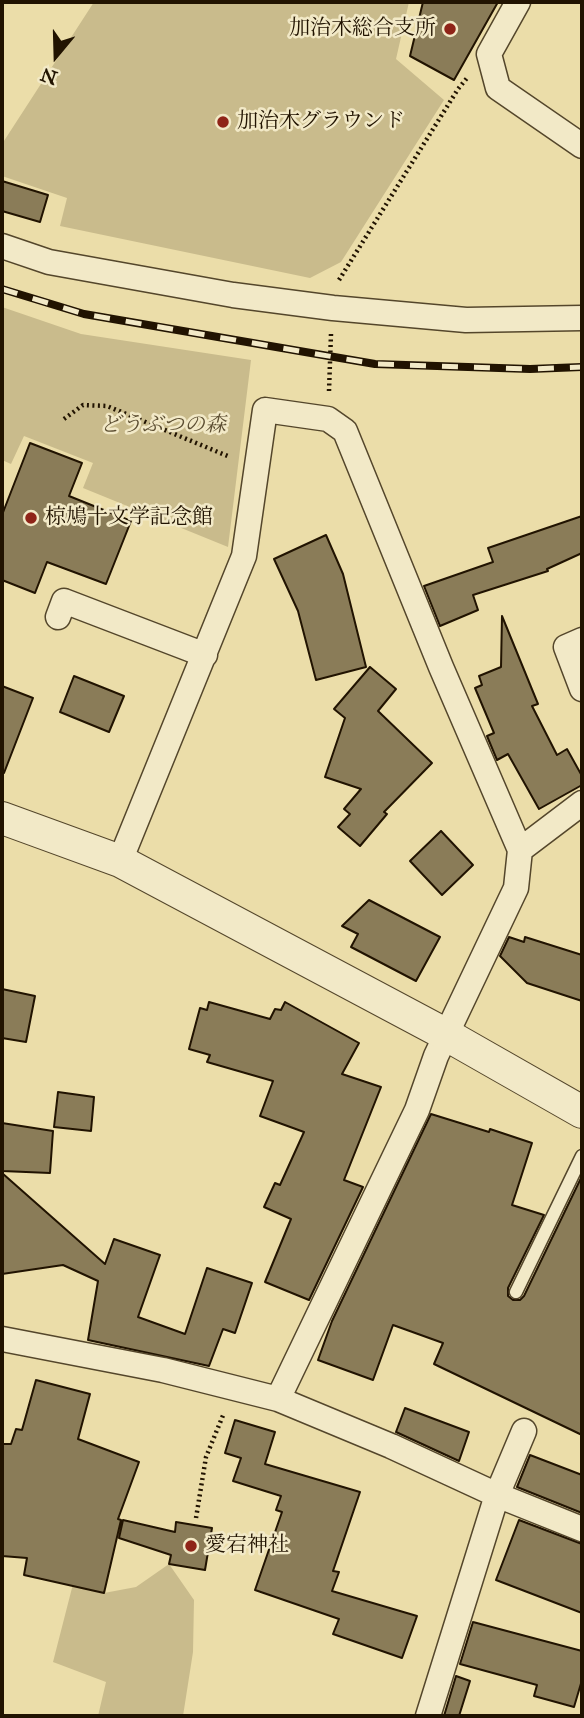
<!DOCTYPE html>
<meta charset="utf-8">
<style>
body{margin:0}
#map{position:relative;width:584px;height:1718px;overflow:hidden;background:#ebdda9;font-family:"IM FELL Great Primer",serif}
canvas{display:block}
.frame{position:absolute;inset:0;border:4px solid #211301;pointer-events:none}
.north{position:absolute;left:21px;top:21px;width:70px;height:70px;-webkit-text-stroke:5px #f2e9c7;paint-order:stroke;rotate:199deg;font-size:19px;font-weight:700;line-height:28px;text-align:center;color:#211301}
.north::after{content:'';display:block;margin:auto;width:24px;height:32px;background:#211301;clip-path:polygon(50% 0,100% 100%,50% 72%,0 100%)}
</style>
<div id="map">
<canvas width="584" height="1718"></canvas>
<div class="frame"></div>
<div class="north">N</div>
</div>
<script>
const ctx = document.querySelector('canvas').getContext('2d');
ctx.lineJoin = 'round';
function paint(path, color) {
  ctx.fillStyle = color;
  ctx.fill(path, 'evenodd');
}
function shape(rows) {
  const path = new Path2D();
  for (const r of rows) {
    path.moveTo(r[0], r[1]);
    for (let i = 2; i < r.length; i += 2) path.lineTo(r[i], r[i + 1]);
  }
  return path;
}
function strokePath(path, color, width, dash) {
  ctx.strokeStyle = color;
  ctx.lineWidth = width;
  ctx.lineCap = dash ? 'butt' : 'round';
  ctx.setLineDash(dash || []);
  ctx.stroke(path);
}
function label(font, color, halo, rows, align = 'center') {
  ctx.font = font + ' "IM FELL Great Primer","Noto Serif JP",serif';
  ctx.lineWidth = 5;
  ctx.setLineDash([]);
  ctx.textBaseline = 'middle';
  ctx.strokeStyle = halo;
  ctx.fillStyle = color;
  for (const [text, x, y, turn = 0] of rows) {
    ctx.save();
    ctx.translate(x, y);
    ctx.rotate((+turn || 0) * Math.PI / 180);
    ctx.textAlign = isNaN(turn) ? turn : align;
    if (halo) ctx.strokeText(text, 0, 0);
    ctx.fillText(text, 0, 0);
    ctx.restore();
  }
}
paint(shape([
 [94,2,409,2,396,59,444,100,341,262,310,278,60,226,67,198,2,176,2,144],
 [2,307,81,334,251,360,228,547,83,488,93,463,24,436,11,464,2,460],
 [169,1564,194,1600,193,1652,183,1716,98,1716,106,1682,53,1662,73,1584,104,1593,136,1587]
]), '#c9bb8c');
const building = shape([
 [423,2,498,2,454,80,410,56,423,2],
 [2,181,48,195,40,222,2,211,2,181],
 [30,443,82,463,69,496,131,521,106,584,47,562,35,593,2,580,2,515,30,443],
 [582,516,582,553,547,569,548,571,473,595,478,610,440,626,424,586,493,562,488,548,582,516],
 [326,535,343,574,366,667,316,680,298,611,274,559,326,535],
 [502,616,538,704,532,706,557,755,567,749,582,776,582,785,539,809,508,754,497,760,487,736,494,733,475,688,482,685,479,676,501,667,502,616],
 [370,667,396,689,378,711,432,763,384,812,387,814,360,846,338,827,350,814,344,809,361,789,325,777,345,718,334,709,370,667],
 [74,676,124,696,109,732,60,712,74,676],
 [2,686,33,698,4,773,2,772,2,686],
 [441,831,473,865,442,895,410,861,441,831],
 [369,900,440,937,416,981,351,947,358,934,342,926,369,900],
 [509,937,524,942,525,937,582,955,582,1001,527,983,500,956,509,937],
 [2,989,35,996,26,1042,2,1038,2,989],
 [209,1002,270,1019,275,1009,281,1010,285,1002,359,1043,342,1074,381,1087,344,1180,363,1187,309,1300,265,1282,291,1219,264,1207,275,1183,280,1185,304,1132,260,1116,273,1081,207,1062,210,1055,189,1049,200,1008,207,1010,209,1002],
 [58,1092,94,1097,91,1131,54,1127,58,1092],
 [431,1114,489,1132,490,1129,532,1143,512,1205,544,1215,508,1288,508,1296,513,1300,520,1300,524,1296,582,1176,582,1435,434,1364,443,1343,393,1325,373,1380,318,1360,332,1321,431,1114],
 [2,1123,53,1131,50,1173,2,1171,2,1123],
 [2,1173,105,1264,114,1239,160,1255,138,1317,185,1334,207,1268,252,1283,235,1333,223,1329,209,1366,88,1340,98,1281,63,1265,2,1274,2,1173],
 [36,1380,90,1394,78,1439,139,1462,118,1519,121,1520,104,1593,24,1575,27,1558,2,1556,2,1444,11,1444,16,1429,22,1430,36,1380],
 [405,1408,469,1432,459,1461,396,1432,405,1408],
 [235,1420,275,1432,265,1464,360,1492,333,1571,339,1572,332,1591,417,1616,402,1658,333,1634,339,1619,255,1590,282,1512,276,1510,281,1496,233,1481,241,1458,225,1453,235,1420],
 [530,1455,582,1475,582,1513,517,1487,530,1455],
 [123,1520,175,1532,176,1522,212,1528,205,1570,169,1564,171,1555,119,1538,123,1520],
 [519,1520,582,1544,582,1613,496,1580,519,1520],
 [473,1622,582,1651,582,1680,574,1707,534,1696,537,1685,460,1664,473,1622],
 [456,1676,470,1681,459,1716,444,1716,456,1676]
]);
paint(building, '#8a7c58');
strokePath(building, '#211301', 2);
const service = shape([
 [516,1292,582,1156]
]);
const minor = shape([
 [518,2,489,54,498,88,582,146],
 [2,246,49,262,233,295,333,308,466,320,582,318],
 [58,617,64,601,205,655],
 [582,640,566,647,582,689],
 [520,850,582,803],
 [120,861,244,556,265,410,328,419,345,431,441,667,520,850,516,888,436,1056,417,1110,278,1399],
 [2,1339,163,1370,278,1399,391,1446,497,1495,582,1529],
 [428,1716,497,1495,524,1431]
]);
const tertiary = shape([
 [2,818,120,861,445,1034,582,1112]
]);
strokePath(service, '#54462b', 15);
strokePath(minor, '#54462b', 27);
strokePath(tertiary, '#54462b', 34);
strokePath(shape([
 [339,280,458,89,467,78],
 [329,391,331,334],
 [64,419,83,405,107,406,230,457],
 [196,1518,206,1457,224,1413]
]), '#211301', 4.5, [2, 3.5]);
strokePath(service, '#f2e9c7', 12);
strokePath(minor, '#f2e9c7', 24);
strokePath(tertiary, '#f2e9c7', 32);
const rail = shape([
 [2,289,84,314,375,364,530,369,582,367]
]);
strokePath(rail, '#211301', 8);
strokePath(rail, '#f2e9c7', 5, [16]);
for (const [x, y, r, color] of [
 [450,29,7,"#8f2418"],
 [223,122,7,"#8f2418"],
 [31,518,7,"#8f2418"],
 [191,1546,7,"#8f2418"]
]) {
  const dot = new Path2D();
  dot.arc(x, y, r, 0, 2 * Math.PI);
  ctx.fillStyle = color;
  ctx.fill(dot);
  strokePath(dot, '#f2e9c7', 2.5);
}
label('21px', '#211301', '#f2e9c7', [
 ["加治木総合支所",436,29,"right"],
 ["加治木グラウンド",237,122],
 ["椋鳩十文学記念館",45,518],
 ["愛宕神社",205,1546]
], 'left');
label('italic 21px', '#5c4e32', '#f2e9c7', [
 ["どうぶつの森",163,426]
]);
</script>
